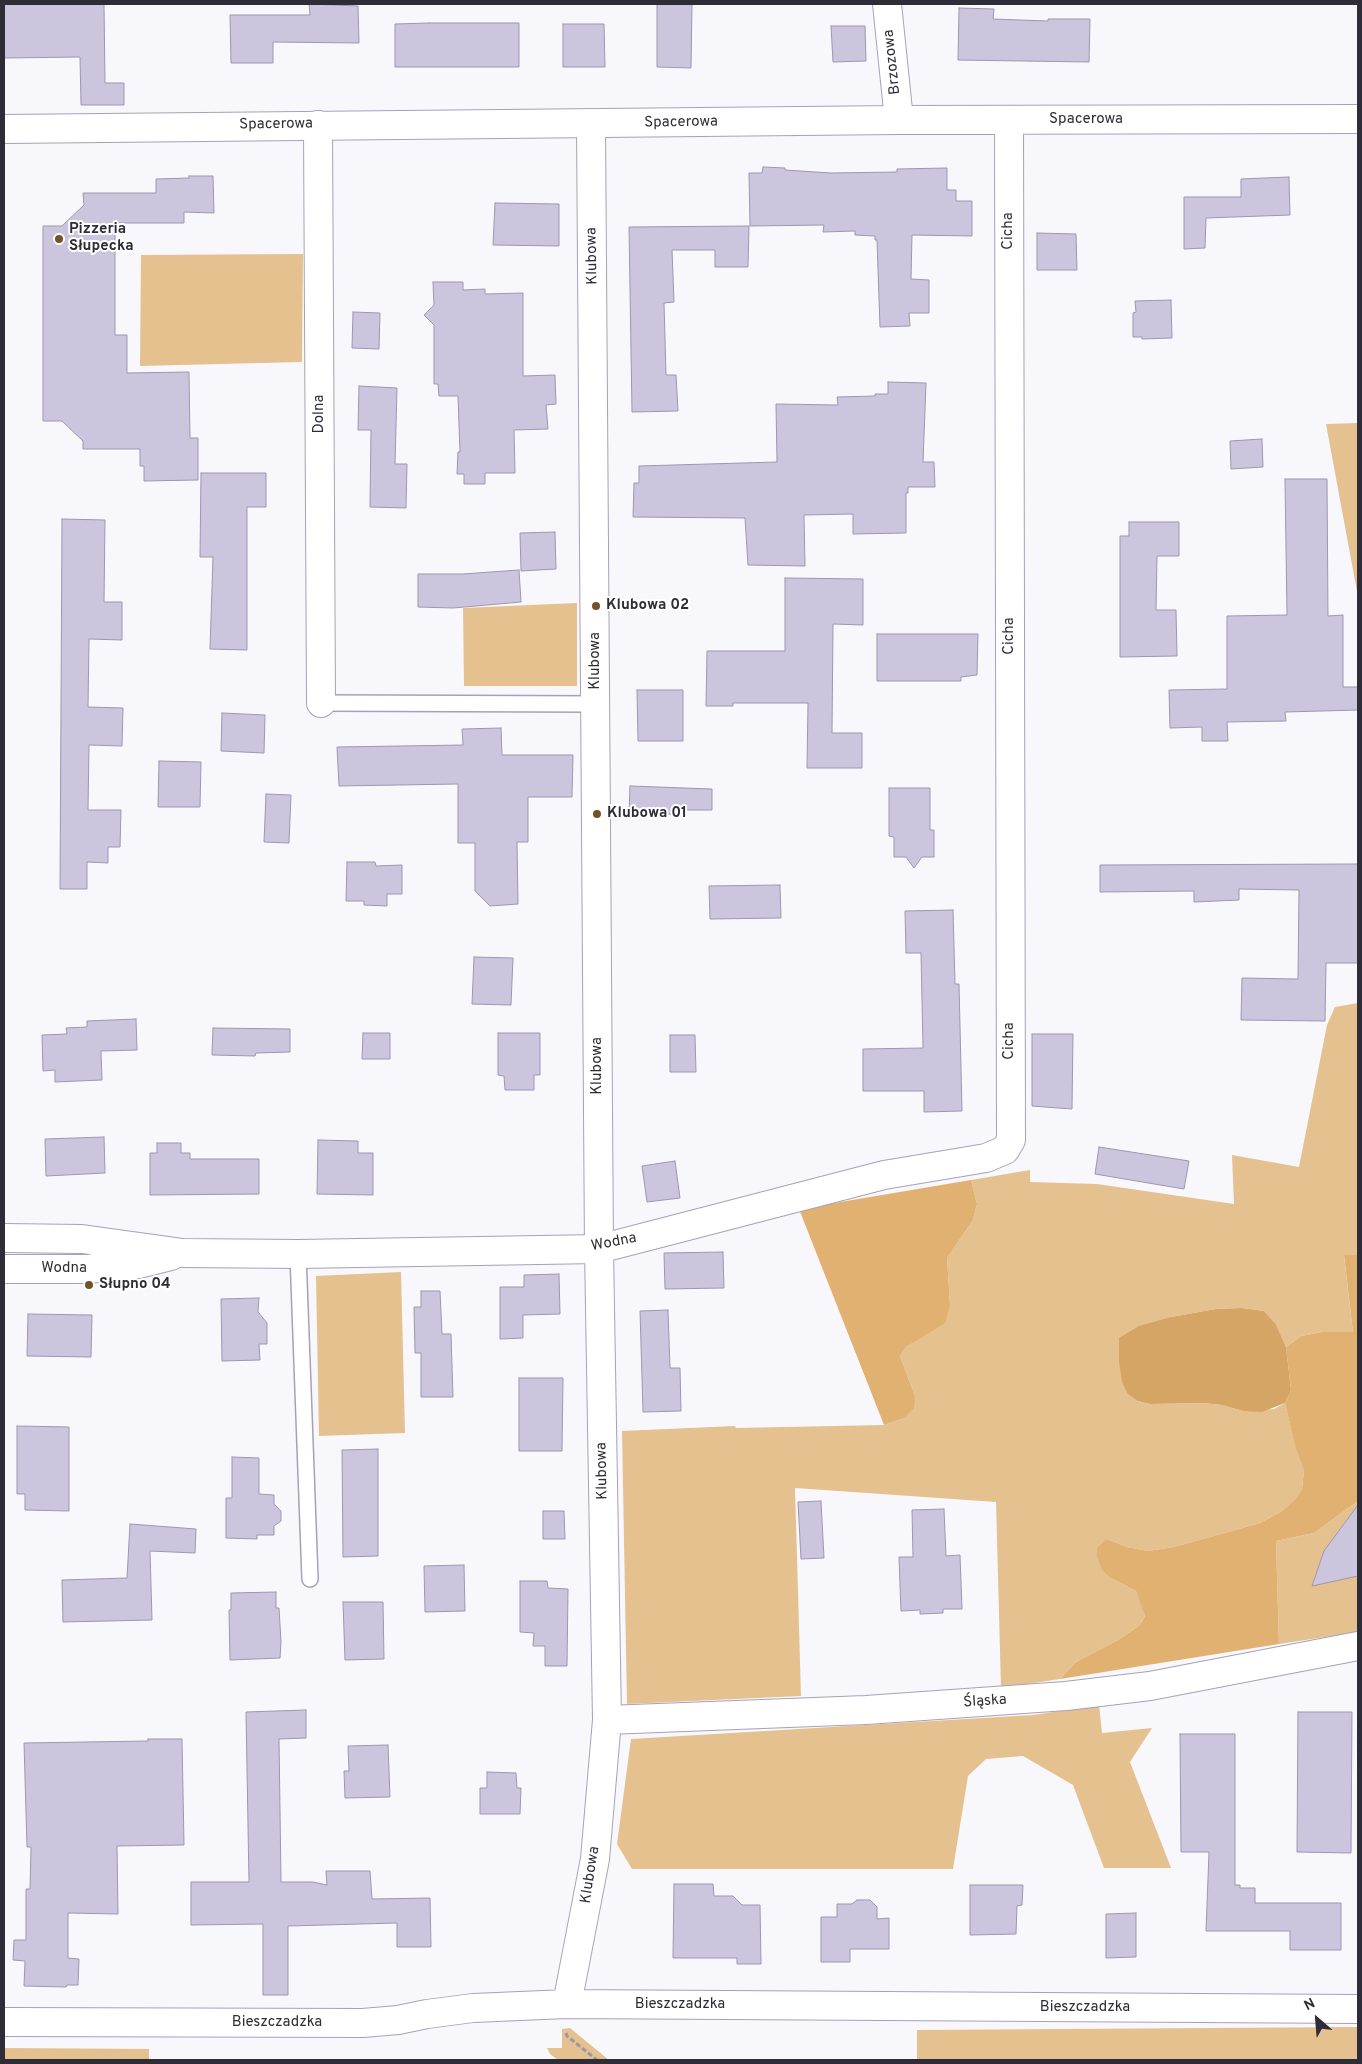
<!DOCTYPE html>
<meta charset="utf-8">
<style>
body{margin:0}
#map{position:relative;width:1362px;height:2064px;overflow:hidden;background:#f8f7fc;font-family:Overpass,sans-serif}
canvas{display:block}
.frame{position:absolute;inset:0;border:5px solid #2e2c36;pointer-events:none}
.north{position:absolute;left:1292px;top:1994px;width:50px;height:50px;-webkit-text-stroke:4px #fff;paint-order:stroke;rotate:333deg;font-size:14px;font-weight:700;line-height:20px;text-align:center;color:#2e2c36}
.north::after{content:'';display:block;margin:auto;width:18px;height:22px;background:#2e2c36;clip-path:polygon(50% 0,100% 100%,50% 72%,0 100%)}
</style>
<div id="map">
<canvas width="1362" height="2064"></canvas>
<div class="frame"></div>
<div class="north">N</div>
</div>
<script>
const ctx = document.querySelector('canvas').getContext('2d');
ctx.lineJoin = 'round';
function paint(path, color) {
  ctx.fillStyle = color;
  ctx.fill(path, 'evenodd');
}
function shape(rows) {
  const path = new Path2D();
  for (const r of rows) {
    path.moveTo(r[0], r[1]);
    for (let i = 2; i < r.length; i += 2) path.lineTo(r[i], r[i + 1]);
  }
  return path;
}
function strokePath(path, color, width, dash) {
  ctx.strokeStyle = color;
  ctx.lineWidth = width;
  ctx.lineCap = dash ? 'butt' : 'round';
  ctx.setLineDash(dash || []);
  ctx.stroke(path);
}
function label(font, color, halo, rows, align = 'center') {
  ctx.font = font + ' Overpass,sans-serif';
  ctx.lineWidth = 4;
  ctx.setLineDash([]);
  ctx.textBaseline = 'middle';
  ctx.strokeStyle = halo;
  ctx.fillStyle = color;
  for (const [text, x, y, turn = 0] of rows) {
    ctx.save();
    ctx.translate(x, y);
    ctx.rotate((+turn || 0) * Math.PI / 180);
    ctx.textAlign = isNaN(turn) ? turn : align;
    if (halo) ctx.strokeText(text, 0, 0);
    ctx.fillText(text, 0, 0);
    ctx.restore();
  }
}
paint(shape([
 [303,254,302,362,140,366,141,255],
 [1358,423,1358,597,1326,424],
 [577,603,577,686,464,686,463,608],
 [1358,1003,1358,1255,1344,1256,1353,1332,1322,1332,1301,1336,1286,1347,1276,1326,1264,1311,1242,1308,1216,1309,1171,1317,1138,1401,1150,1404,1203,1403,1222,1405,1243,1411,1274,1409,1285,1403,1295,1445,1304,1471,1302,1489,1295,1501,1282,1511,1260,1523,1174,1547,1148,1551,1127,1547,1107,1539,1111,1578,1136,1591,1141,1601,1145,1616,1140,1625,1118,1640,1076,1662,1060,1679,1001,1688,996,1502,795,1488,801,1696,627,1704,622,1431,735,1426,736,1428,884,1425,904,1418,915,1396,900,1356,906,1347,921,1337,950,1305,947,1258,973,1220,977,1204,971,1180,1030,1170,1030,1182,1097,1184,1234,1204,1232,1155,1299,1167,1327,1025,1335,1007],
 [401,1272,405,1433,319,1436,316,1276],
 [1358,1501,1358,1632,1279,1644,1276,1541,1314,1533],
 [1099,1705,1102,1733,1152,1728,1130,1762,1171,1868,1104,1868,1073,1785,1023,1756,986,1759,968,1776,953,1869,632,1869,617,1844,631,1739,1033,1715],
 [1358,2027,1358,2060,917,2060,917,2030],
 [570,2028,609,2060,558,2060,550,2054,547,2048,562,2048,562,2029],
 [4,2048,149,2049,149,2060,4,2060]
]), '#e5c190');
paint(shape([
 [971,1180,977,1204,973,1220,947,1258,950,1305,945,1323,906,1347,900,1356,915,1396,914,1408,904,1418,884,1425,799,1209],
 [1344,1255,1358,1255,1358,1501,1314,1533,1276,1541,1279,1644,1060,1679,1076,1662,1118,1640,1140,1625,1145,1616,1136,1591,1111,1578,1102,1570,1097,1556,1097,1548,1107,1539,1127,1547,1148,1551,1174,1547,1260,1523,1282,1511,1295,1500,1302,1489,1304,1471,1295,1446,1285,1403,1291,1390,1286,1347,1301,1336,1322,1332,1353,1332]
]), '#e0b170');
paint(shape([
 [1242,1308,1264,1311,1276,1325,1286,1347,1291,1390,1285,1403,1262,1412,1243,1411,1222,1405,1203,1403,1150,1404,1138,1401,1128,1394,1122,1382,1119,1362,1119,1338,1139,1326,1171,1317,1216,1309]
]), '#d4a564');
const building = shape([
 [4,4,104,4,105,83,124,83,124,105,81,105,80,57,4,58,4,4],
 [309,4,358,6,359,43,273,42,273,63,231,63,230,15,310,15,309,4],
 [657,4,692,4,691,68,657,67,657,4],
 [959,8,994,9,993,19,1048,21,1048,19,1090,19,1089,62,958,60,959,8],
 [429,23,519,23,519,67,395,67,395,24,429,23],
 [563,24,604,24,605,67,563,67,563,24],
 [831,26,865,26,866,61,833,62,831,26],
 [763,167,785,168,785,170,831,173,897,172,897,169,947,168,947,190,956,190,956,201,972,201,972,236,912,235,911,279,929,280,929,313,909,313,910,326,880,327,877,240,875,240,875,236,855,235,855,231,823,232,824,225,750,226,749,173,762,173,763,167],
 [189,176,213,176,214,213,184,212,184,223,115,223,115,335,127,335,127,373,189,372,190,438,198,438,198,480,144,481,144,466,140,466,140,449,83,449,83,441,62,421,43,421,43,226,62,226,84,205,83,193,156,193,156,179,189,178,189,176],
 [1289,177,1290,215,1206,218,1205,248,1184,249,1184,197,1241,197,1241,179,1289,177],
 [495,203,559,204,559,246,493,245,495,203],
 [749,226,748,267,715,267,715,250,672,250,674,302,664,303,666,375,676,375,678,411,632,412,629,227,749,226],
 [1037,233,1076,234,1077,270,1037,270,1037,233],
 [433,282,463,282,463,290,485,289,485,294,523,293,523,376,555,375,556,404,546,405,548,429,514,430,515,473,485,473,485,484,464,484,464,474,457,474,458,452,460,452,458,396,439,396,438,384,434,384,434,325,424,315,434,305,433,282],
 [1171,300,1172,338,1142,339,1142,337,1133,337,1133,313,1136,312,1135,301,1171,300],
 [353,312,380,313,379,349,352,348,353,312],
 [888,382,926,383,923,462,934,462,935,487,908,487,908,493,906,493,906,533,853,534,853,514,804,515,805,566,748,565,745,518,633,517,634,483,639,483,639,466,777,462,776,404,838,405,837,397,875,396,875,394,888,394,888,382],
 [359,386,397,388,395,464,407,464,406,508,370,507,371,430,358,430,359,386],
 [1262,439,1263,467,1231,469,1230,441,1262,439],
 [201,473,266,473,266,507,247,507,247,650,210,649,213,557,200,557,201,473],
 [1285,479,1327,479,1328,616,1343,615,1343,687,1358,687,1358,710,1285,712,1286,721,1227,722,1228,741,1202,741,1202,727,1170,728,1169,690,1227,689,1227,616,1287,615,1285,479],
 [62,519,105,520,104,602,122,602,122,640,89,639,88,707,123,708,122,746,89,745,88,810,121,810,120,847,108,847,108,863,87,862,87,889,60,889,62,519],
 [1129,522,1179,522,1179,556,1157,556,1156,610,1176,610,1177,656,1120,657,1120,536,1129,536,1129,522],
 [555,532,556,569,521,571,520,533,555,532],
 [519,570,521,602,453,608,418,607,418,574,463,574,519,570],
 [785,578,863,579,863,625,833,624,832,733,862,733,862,768,807,768,808,703,733,703,733,706,706,706,707,651,785,651,785,578],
 [877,634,978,634,977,675,961,677,961,681,877,681,877,634],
 [637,690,683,690,683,741,638,741,637,690],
 [222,713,265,715,264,753,221,751,222,713],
 [501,728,502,755,573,755,572,797,528,797,528,842,517,842,518,904,490,906,475,891,475,843,458,843,458,784,339,786,337,747,463,745,462,729,501,728],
 [159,761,201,762,200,807,158,807,159,761],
 [630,786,712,789,712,810,673,810,673,814,629,815,630,786],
 [889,788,930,788,930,830,934,830,934,857,922,857,914,868,906,857,894,857,894,837,889,836,889,788],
 [266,794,291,795,289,843,264,842,266,794],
 [347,862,375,862,376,866,402,865,402,894,387,894,387,906,364,905,364,901,346,901,347,862],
 [1358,864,1358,963,1326,963,1325,1021,1241,1020,1242,978,1298,979,1299,890,1239,889,1239,900,1194,902,1194,891,1100,892,1100,865,1358,864],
 [780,885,781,918,710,919,709,886,780,885],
 [953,910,955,984,959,984,962,1111,924,1112,924,1091,863,1091,863,1049,923,1048,921,953,906,953,905,911,953,910],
 [474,957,513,958,511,1005,472,1004,474,957],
 [136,1019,137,1050,101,1051,102,1080,55,1082,55,1070,43,1071,42,1035,67,1034,66,1028,87,1027,87,1021,136,1019],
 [213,1028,290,1029,290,1052,256,1053,255,1056,212,1055,213,1028],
 [363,1033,390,1033,390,1059,362,1059,363,1033],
 [498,1033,540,1033,540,1075,534,1075,534,1090,505,1090,504,1076,498,1075,498,1033],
 [1032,1034,1073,1034,1072,1109,1032,1106,1032,1034],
 [670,1035,695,1035,696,1072,670,1072,670,1035],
 [104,1137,105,1173,46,1176,45,1139,104,1137],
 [318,1140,358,1141,358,1153,373,1153,373,1195,317,1194,318,1140],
 [157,1143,181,1143,181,1153,190,1153,190,1159,259,1159,259,1194,150,1195,150,1153,157,1153,157,1143],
 [1099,1147,1189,1161,1184,1189,1095,1174,1099,1147],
 [675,1161,680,1198,647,1202,642,1166,675,1161],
 [723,1252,724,1288,665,1289,664,1253,723,1252],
 [559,1274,560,1314,523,1315,523,1338,500,1339,500,1287,524,1287,524,1275,559,1274],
 [421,1291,440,1291,442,1334,451,1334,453,1397,421,1397,421,1353,415,1353,414,1307,421,1307,421,1291],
 [259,1298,258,1312,267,1323,267,1344,259,1344,260,1360,222,1361,221,1299,259,1298],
 [668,1310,670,1368,680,1368,681,1411,643,1412,640,1311,668,1310],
 [28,1314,92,1315,91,1357,27,1356,28,1314],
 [519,1378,563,1378,562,1451,519,1451,519,1378],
 [17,1426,69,1427,69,1511,25,1510,25,1494,17,1494,17,1426],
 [378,1449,378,1556,343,1557,342,1450,378,1449],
 [232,1457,259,1458,259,1494,274,1495,274,1504,281,1511,281,1521,274,1526,274,1535,257,1535,257,1539,226,1538,226,1498,232,1498,232,1457],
 [821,1501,824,1558,801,1559,798,1502,821,1501],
 [1358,1505,1358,1576,1312,1586,1324,1551,1358,1505],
 [944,1509,946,1556,960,1555,962,1609,943,1609,943,1613,920,1614,920,1610,901,1611,899,1557,913,1557,912,1510,944,1509],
 [543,1511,564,1511,565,1539,543,1539,543,1511],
 [130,1524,196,1529,195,1553,150,1551,152,1620,63,1622,62,1580,127,1578,130,1524],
 [464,1565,465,1611,425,1612,424,1566,464,1565],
 [520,1581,547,1581,548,1588,568,1589,567,1666,545,1666,545,1646,533,1646,534,1633,520,1632,520,1581],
 [276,1592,276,1608,279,1608,281,1642,280,1658,230,1660,229,1610,231,1610,231,1593,276,1592],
 [343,1602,383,1602,384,1659,345,1660,343,1602],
 [306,1710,306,1738,279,1739,281,1882,313,1882,327,1885,326,1871,370,1871,372,1899,430,1898,431,1947,397,1947,397,1923,288,1926,288,1995,263,1995,263,1924,191,1925,191,1882,249,1882,246,1712,306,1710],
 [1298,1712,1352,1712,1351,1853,1297,1852,1298,1712],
 [1180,1734,1235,1734,1235,1885,1240,1885,1240,1888,1255,1888,1255,1903,1341,1903,1341,1950,1290,1950,1290,1931,1206,1931,1209,1852,1181,1852,1180,1734],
 [148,1739,182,1739,184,1845,117,1846,118,1914,68,1913,68,1958,79,1959,78,1985,67,1985,66,1987,24,1986,25,1961,13,1960,14,1940,26,1940,26,1889,30,1889,31,1847,27,1847,24,1743,148,1741,148,1739],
 [388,1745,390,1797,345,1798,344,1771,349,1771,348,1746,388,1745],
 [487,1772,516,1773,517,1788,521,1788,520,1814,480,1814,480,1788,487,1788,487,1772],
 [674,1884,713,1884,714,1896,733,1896,742,1905,760,1905,761,1964,737,1964,737,1958,673,1958,674,1884],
 [970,1885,1023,1885,1022,1905,1017,1906,1016,1934,970,1935,970,1885],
 [857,1900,870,1900,877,1907,877,1919,889,1918,889,1949,850,1949,850,1962,821,1962,821,1917,837,1917,837,1904,852,1904,857,1900],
 [1136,1913,1136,1957,1106,1958,1106,1914,1136,1913]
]);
paint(building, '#cbc5de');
strokePath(building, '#9d97af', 1);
const lane = shape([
 [321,703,596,704],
 [298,1254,310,1579]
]);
const street = shape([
 [887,4,899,120],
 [318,125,321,703],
 [4,129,899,120,1358,119],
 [4,1238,82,1239,183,1253,298,1254,599,1249,884,1175,986,1158,1005,1150,1011,1140,1009,120],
 [4,1269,88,1269,139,1264,171,1256],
 [607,1720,866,1710,1066,1696,1150,1686,1358,1646],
 [567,2004,595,1859,607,1720,599,1249,591,124],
 [4,2022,363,2023,398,2020,427,2014,473,2008,567,2004,1358,2009]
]);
strokePath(lane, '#a6a1b8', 18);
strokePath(street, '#a6a1b8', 30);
strokePath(shape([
 [566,2033,567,2036,597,2060]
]), '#9a99a0', 3, [5, 2.5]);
strokePath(lane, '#fff', 15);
strokePath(street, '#fff', 28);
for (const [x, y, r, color] of [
 [59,239,5,"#715327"],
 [596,606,5,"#715327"],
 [597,814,5,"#715327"],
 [89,1285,5,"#715327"]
]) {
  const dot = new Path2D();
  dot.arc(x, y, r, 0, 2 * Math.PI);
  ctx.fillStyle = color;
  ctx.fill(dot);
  strokePath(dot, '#fff', 2);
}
label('15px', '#2e2c36', '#fff', [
 ["Brzozowa",893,62,-96],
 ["Spacerowa",1086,120],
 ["Spacerowa",681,123,-1],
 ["Spacerowa",276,125,-1],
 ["Cicha",1009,231,-90],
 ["Klubowa",593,256,-91],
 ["Dolna",320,414,-90],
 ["Cicha",1010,636,-90],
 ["Klubowa",596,661,-90],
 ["Cicha",1010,1041,-90],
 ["Klubowa",598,1066,-90],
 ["Wodna",614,1243,-11],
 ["Wodna",64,1269],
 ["Klubowa",603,1471,-91],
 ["Śląska",985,1702,-4],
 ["Klubowa",591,1875,-81],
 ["Bieszczadzka",680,2005],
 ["Bieszczadzka",1085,2008],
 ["Bieszczadzka",277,2023]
]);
label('bold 15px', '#2e2c36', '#fff', [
 ["Pizzeria",69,230],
 ["Słupecka",69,247],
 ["Klubowa 02",606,606],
 ["Klubowa 01",607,814],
 ["Słupno 04",99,1285]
], 'left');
</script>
